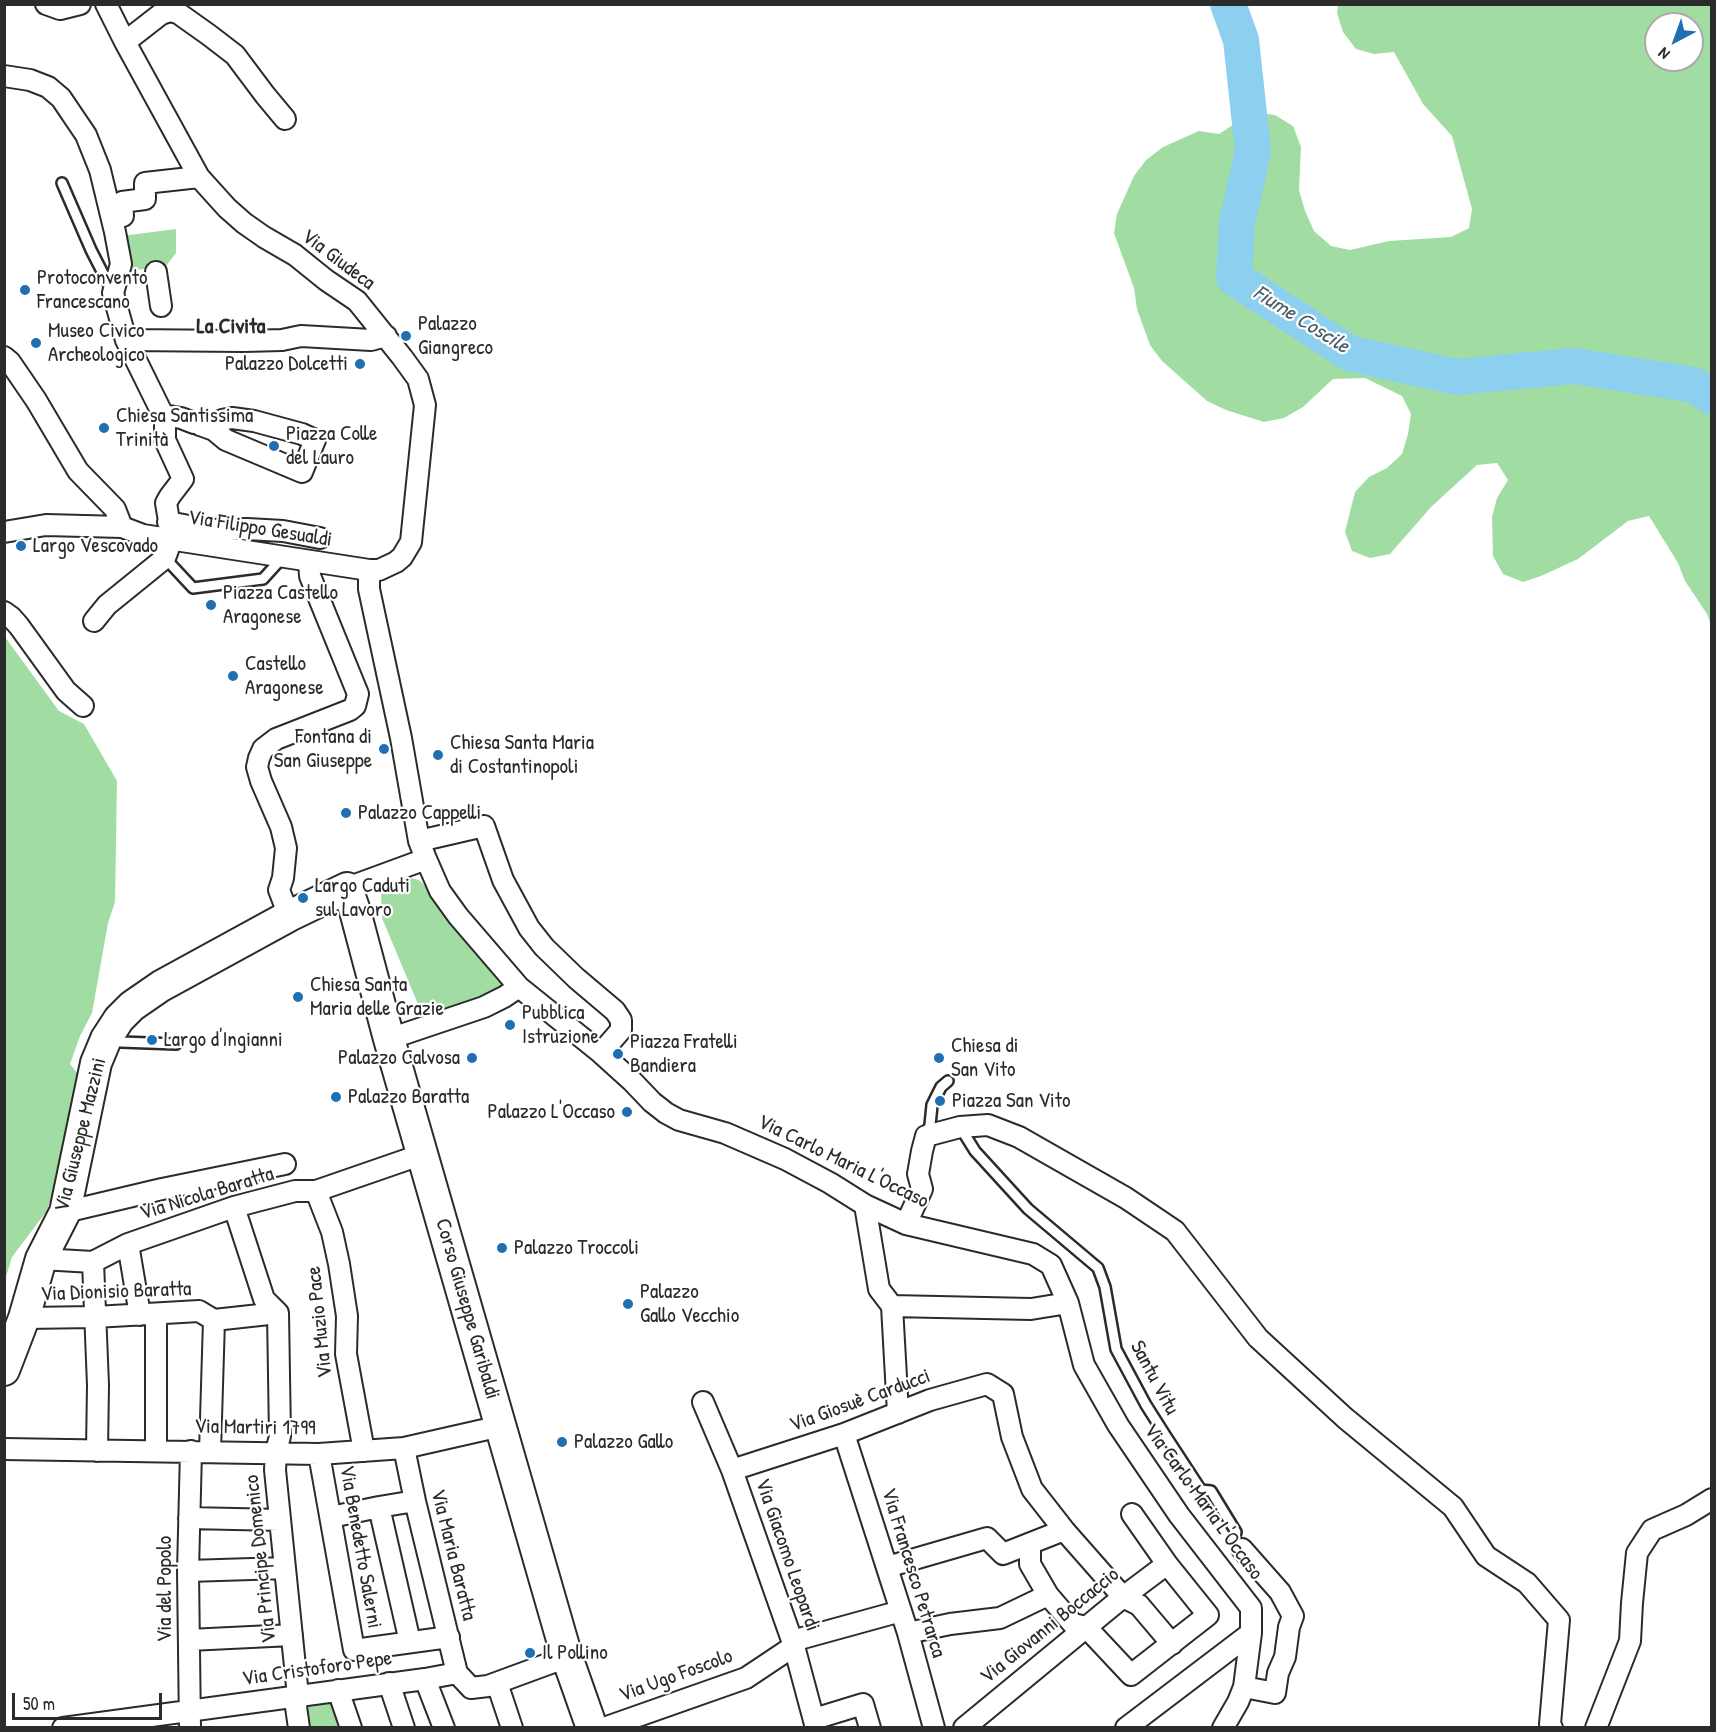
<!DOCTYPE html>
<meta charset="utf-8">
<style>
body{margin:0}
#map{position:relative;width:1716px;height:1732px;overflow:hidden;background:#fff;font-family:"Patrick Hand",sans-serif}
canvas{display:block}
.frame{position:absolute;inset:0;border:6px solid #2b2b2b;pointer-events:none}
.north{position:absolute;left:1644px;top:12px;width:60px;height:60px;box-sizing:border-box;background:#fff;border:2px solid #aaa;border-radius:50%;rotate:221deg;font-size:16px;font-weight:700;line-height:24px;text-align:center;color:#2b2b2b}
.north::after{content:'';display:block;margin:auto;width:21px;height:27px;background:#1f6fb2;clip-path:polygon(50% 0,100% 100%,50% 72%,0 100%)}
.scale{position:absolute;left:12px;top:1693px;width:150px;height:27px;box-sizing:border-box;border:3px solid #2b2b2b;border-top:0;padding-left:8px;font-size:18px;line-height:21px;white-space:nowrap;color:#2b2b2b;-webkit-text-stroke:4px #fff;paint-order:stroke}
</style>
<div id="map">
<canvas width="1716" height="1732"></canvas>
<div class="frame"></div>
<div class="north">N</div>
<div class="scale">50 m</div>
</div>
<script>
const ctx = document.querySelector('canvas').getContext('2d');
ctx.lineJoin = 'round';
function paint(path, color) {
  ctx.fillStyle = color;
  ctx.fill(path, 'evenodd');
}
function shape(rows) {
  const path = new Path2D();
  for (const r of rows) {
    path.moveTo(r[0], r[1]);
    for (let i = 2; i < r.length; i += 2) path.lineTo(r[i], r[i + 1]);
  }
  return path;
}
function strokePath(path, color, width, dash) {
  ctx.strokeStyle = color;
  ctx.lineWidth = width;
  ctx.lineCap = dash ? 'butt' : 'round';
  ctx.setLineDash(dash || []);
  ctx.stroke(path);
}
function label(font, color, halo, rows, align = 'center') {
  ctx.font = font + ' "Patrick Hand",sans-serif';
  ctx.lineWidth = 4.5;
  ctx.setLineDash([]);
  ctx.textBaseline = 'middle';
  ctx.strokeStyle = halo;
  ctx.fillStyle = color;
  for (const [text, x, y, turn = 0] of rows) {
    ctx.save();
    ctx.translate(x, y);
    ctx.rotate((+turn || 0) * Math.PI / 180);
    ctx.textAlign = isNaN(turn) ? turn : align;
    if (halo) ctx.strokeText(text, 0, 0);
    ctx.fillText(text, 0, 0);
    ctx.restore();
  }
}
paint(shape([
 [1338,5,1711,5,1711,625,1707,614,1685,581,1678,563,1649,516,1628,521,1578,559,1541,576,1523,582,1503,574,1493,556,1492,517,1497,498,1508,480,1497,463,1477,465,1431,507,1390,554,1370,558,1352,551,1345,532,1355,492,1369,477,1387,468,1402,454,1408,434,1411,414,1402,396,1365,378,1333,379,1303,407,1284,418,1264,422,1226,410,1207,401,1162,361,1150,345,1137,309,1134,288,1114,233,1117,214,1134,176,1146,160,1163,147,1199,131,1219,134,1253,112,1275,115,1293,126,1301,147,1299,190,1305,211,1314,231,1331,246,1350,250,1389,241,1451,237,1469,228,1472,209,1452,136,1423,104,1394,52,1374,54,1356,49,1343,32,1337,13],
 [1656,24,1692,24,1692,60,1656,60],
 [176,229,176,253,166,266,127,271,122,236],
 [5,637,59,711,84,724,117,781,115,902,108,923,92,1013,80,1036,70,1064,81,1078,60,1174,46,1212,12,1257,5,1280],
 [407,877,419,880,438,898,504,983,486,1000,425,1021,382,918,381,894,394,882],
 [336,1700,345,1727,307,1727,303,1704]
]), '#a1dda3');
strokePath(shape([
 [1228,4,1241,40,1253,151,1237,223,1234,278,1349,353,1456,377,1574,366,1694,385,1712,397]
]), '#8dcfee', 36);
const lane = shape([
 [62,183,91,250,112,291],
 [165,558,193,588,263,579,282,558],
 [110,1040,121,1042,176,1044],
 [960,1127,975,1151,1028,1209,1098,1268,1105,1287,1116,1349,1146,1405,1165,1435,1201,1490,1211,1491,1236,1532,1234,1540,1242,1549],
 [927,1134,930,1125,932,1105,941,1087,948,1081]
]);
const street = shape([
 [46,4,60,9,80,4],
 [125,42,161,14,170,11,178,13,209,35,235,55,265,95,285,119],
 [4,76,30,80,48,87,61,98,86,135,100,170,115,232,121,264,113,293,126,340,163,415,165,421,165,440,183,479,170,496,166,503,172,539,165,558,107,605,94,621],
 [112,219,123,216,122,202,145,199,145,183,199,177],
 [156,272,161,306],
 [126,340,244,341,282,340,301,336,371,340,386,336],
 [4,357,10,362,36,400,78,471,115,509,122,527],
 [163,415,181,418,194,423],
 [200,425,214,430,226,440,302,472,315,440,302,434,254,421,232,418,222,420,214,430],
 [168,522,210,530,247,529,283,531,320,538],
 [4,532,46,525,122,527,143,535,369,570,379,570,396,562,402,557,411,542,425,405,418,379,402,357,357,301,326,280,295,255,264,237,244,223,227,208,199,177,125,42,106,4],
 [369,570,369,589,401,738,419,841,426,859,440,891,458,916,519,987,504,997,484,1007,389,1039],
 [4,612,11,617,19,626,66,691,83,706],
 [419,841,484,826,503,880,529,928,544,947,576,978,615,1011,621,1020,621,1030,601,1053],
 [347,888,426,859],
 [289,916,279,890,283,878,286,848,281,827,261,781,257,767,259,758,263,749,276,739,350,710,355,706,358,694,310,576,309,561],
 [519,987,601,1053,632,1081,652,1102,666,1113,679,1120,725,1133,785,1159,830,1183,865,1205,906,1224,1033,1254,1051,1265,1068,1303,1084,1365,1118,1425,1179,1515,1251,1608,1251,1633,1244,1687,1238,1702,1223,1728],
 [316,1191,332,1232,339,1264,347,1316,346,1354,364,1451],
 [865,1205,879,1289,892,1306],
 [234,1207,264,1299,278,1313,280,1436,276,1452,275,1470,298,1696,296,1707,299,1728],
 [65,1212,162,1189,285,1164],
 [906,1224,922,1189,918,1174,922,1151,926,1136,960,1127,988,1125,1019,1137,1126,1198,1175,1231,1258,1338,1345,1418,1453,1507,1486,1556,1527,1583,1559,1620,1550,1724,1552,1728],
 [128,1244,140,1315],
 [41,1259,93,1262,128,1244,234,1207,295,1191,316,1191,423,1154],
 [93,1262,98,1385,97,1451],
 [892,1306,1031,1309,1068,1303],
 [892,1306,898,1413],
 [24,1318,95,1317,199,1311,214,1320,278,1313],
 [703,1402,732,1470,794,1646,816,1728],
 [844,1434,908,1633,934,1728],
 [404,1448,415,1501,457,1673],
 [4,1449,319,1454,404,1448,501,1426],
 [156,1450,156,1314],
 [210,1452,214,1320],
 [319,1454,354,1650,449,1637],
 [732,1470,844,1434,930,1400,987,1384,1003,1394,1012,1437,1032,1489,1064,1530,1123,1597,1139,1605,1172,1644],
 [379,1507,410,1642],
 [331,1517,379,1507,415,1501],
 [189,1518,280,1520],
 [1030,1544,1030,1564,1048,1595,1073,1624,1086,1627,1131,1675,1208,1615,1167,1564,1132,1514],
 [1242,1549,1280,1592,1293,1616,1289,1627,1285,1657,1278,1673,1275,1693,1244,1687],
 [887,1567,987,1538,1003,1554,1064,1530],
 [188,1571,284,1568],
 [908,1633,950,1624,1000,1618,1048,1595],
 [189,1640,292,1635],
 [792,1641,901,1611],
 [425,1679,444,1728],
 [389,1683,404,1728],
 [497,1683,512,1728],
 [338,1690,351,1728],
 [814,1719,863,1704,870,1728],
 [63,1728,425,1679,457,1673,471,1688,488,1686,567,1657],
 [190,1728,188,1571,191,1451],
 [604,1728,746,1678,794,1646],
 [964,1728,1123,1597,1167,1564],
 [1126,1728,1251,1633],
 [1596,1728,1630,1641,1632,1603,1637,1553,1652,1530,1686,1515,1712,1499]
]);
const primary = shape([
 [4,1370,24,1318,41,1259,65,1212,96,1063,106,1039,119,1019,132,1006,161,986,289,916,347,888,355,911,389,1039,567,1657,592,1728]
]);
strokePath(lane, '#2b2b2b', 14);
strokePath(street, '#2b2b2b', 24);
strokePath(primary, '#2b2b2b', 34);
strokePath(lane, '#fff', 9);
strokePath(street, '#fff', 20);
strokePath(primary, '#fff', 30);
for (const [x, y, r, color] of [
 [25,290,6,"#1f6fb2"],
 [406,336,6,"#1f6fb2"],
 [36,343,6,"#1f6fb2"],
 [360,364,6,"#1f6fb2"],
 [104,428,6,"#1f6fb2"],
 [274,446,6,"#1f6fb2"],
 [21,546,6,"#1f6fb2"],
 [211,605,6,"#1f6fb2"],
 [233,676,6,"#1f6fb2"],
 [384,749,6,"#1f6fb2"],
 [438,755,6,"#1f6fb2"],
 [346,813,6,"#1f6fb2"],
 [303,898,6,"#1f6fb2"],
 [298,997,6,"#1f6fb2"],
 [510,1025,6,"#1f6fb2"],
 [152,1040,6,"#1f6fb2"],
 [618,1054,6,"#1f6fb2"],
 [472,1058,6,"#1f6fb2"],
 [939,1058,6,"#1f6fb2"],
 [336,1097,6,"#1f6fb2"],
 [940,1101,6,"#1f6fb2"],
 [627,1112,6,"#1f6fb2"],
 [502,1248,6,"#1f6fb2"],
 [628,1304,6,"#1f6fb2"],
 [562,1442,6,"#1f6fb2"],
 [530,1653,6,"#1f6fb2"]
]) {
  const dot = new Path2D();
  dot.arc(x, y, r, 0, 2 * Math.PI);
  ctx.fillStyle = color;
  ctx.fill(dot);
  strokePath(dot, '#fff', 2);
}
label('21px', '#2b2b2b', '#fff', [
 ["Via Giudeca",338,260,37],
 ["Via Filippo Gesualdi",260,529,9],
 ["Via Giuseppe Mazzini",81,1135,-76],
 ["Via Carlo Maria L'Occaso",843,1162,26],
 ["Via Nicola Baratta",207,1194,-17],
 ["Via Dionisio Baratta",116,1292,-2],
 ["Corso Giuseppe Garibaldi",467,1309,74],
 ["Via Muzio Pace",320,1322,-96],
 ["Santu Vitu",1154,1378,62],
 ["Via Giosuè Carducci",860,1401,-20],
 ["Via Martiri 1799",255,1428,1],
 ["Via Carlo Maria L'Occaso",1203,1502,54],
 ["Via Benedetto Salerni",360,1547,80],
 ["Via Maria Baratta",453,1555,76],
 ["Via Giacomo Leopardi",787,1555,71],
 ["Via Principe Domenico",261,1559,-96],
 ["Via Francesco Petrarca",913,1573,73],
 ["Via del Popolo",165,1589,-90],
 ["Via Giovanni Boccaccio",1050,1626,-39],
 ["Via Cristoforo Pepe",317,1669,-8],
 ["Via Ugo Foscolo",676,1676,-20]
]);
label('21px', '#2b2b2b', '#fff', [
 ["Protoconvento",37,278],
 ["Francescano",37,302],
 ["Palazzo",418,324],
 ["Giangreco",418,348],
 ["Museo Civico",48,331],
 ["Archeologico",48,355],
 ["Palazzo Dolcetti",348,364,"right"],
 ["Chiesa Santissima",116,416],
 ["Trinità",116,440],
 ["Piazza Colle",286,434],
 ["del Lauro",286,458],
 ["Largo Vescovado",33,546],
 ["Piazza Castello",223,593],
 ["Aragonese",223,617],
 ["Castello",245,664],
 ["Aragonese",245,688],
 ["Fontana di",372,737,"right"],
 ["San Giuseppe",372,761,"right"],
 ["Chiesa Santa Maria",450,743],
 ["di Costantinopoli",450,767],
 ["Palazzo Cappelli",358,813],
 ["Largo Caduti",315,886],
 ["sul Lavoro",315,910],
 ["Chiesa Santa",310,985],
 ["Maria delle Grazie",310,1009],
 ["Pubblica",522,1013],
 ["Istruzione",522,1037],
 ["Largo d'Ingianni",164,1040],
 ["Piazza Fratelli",630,1042],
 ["Bandiera",630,1066],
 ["Chiesa di",951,1046],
 ["San Vito",951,1070],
 ["Palazzo Calvosa",460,1058,"right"],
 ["Palazzo Baratta",348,1097],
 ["Piazza San Vito",952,1101],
 ["Palazzo L'Occaso",615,1112,"right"],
 ["Palazzo Troccoli",514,1248],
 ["Palazzo",640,1292],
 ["Gallo Vecchio",640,1316],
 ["Palazzo Gallo",574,1442],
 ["Il Pollino",542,1653]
], 'left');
label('italic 22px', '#485c66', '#fff', [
 ["Fiume Coscile",1301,320,32]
]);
label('bold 22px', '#2b2b2b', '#fff', [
 ["La Civita",231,327]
]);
</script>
